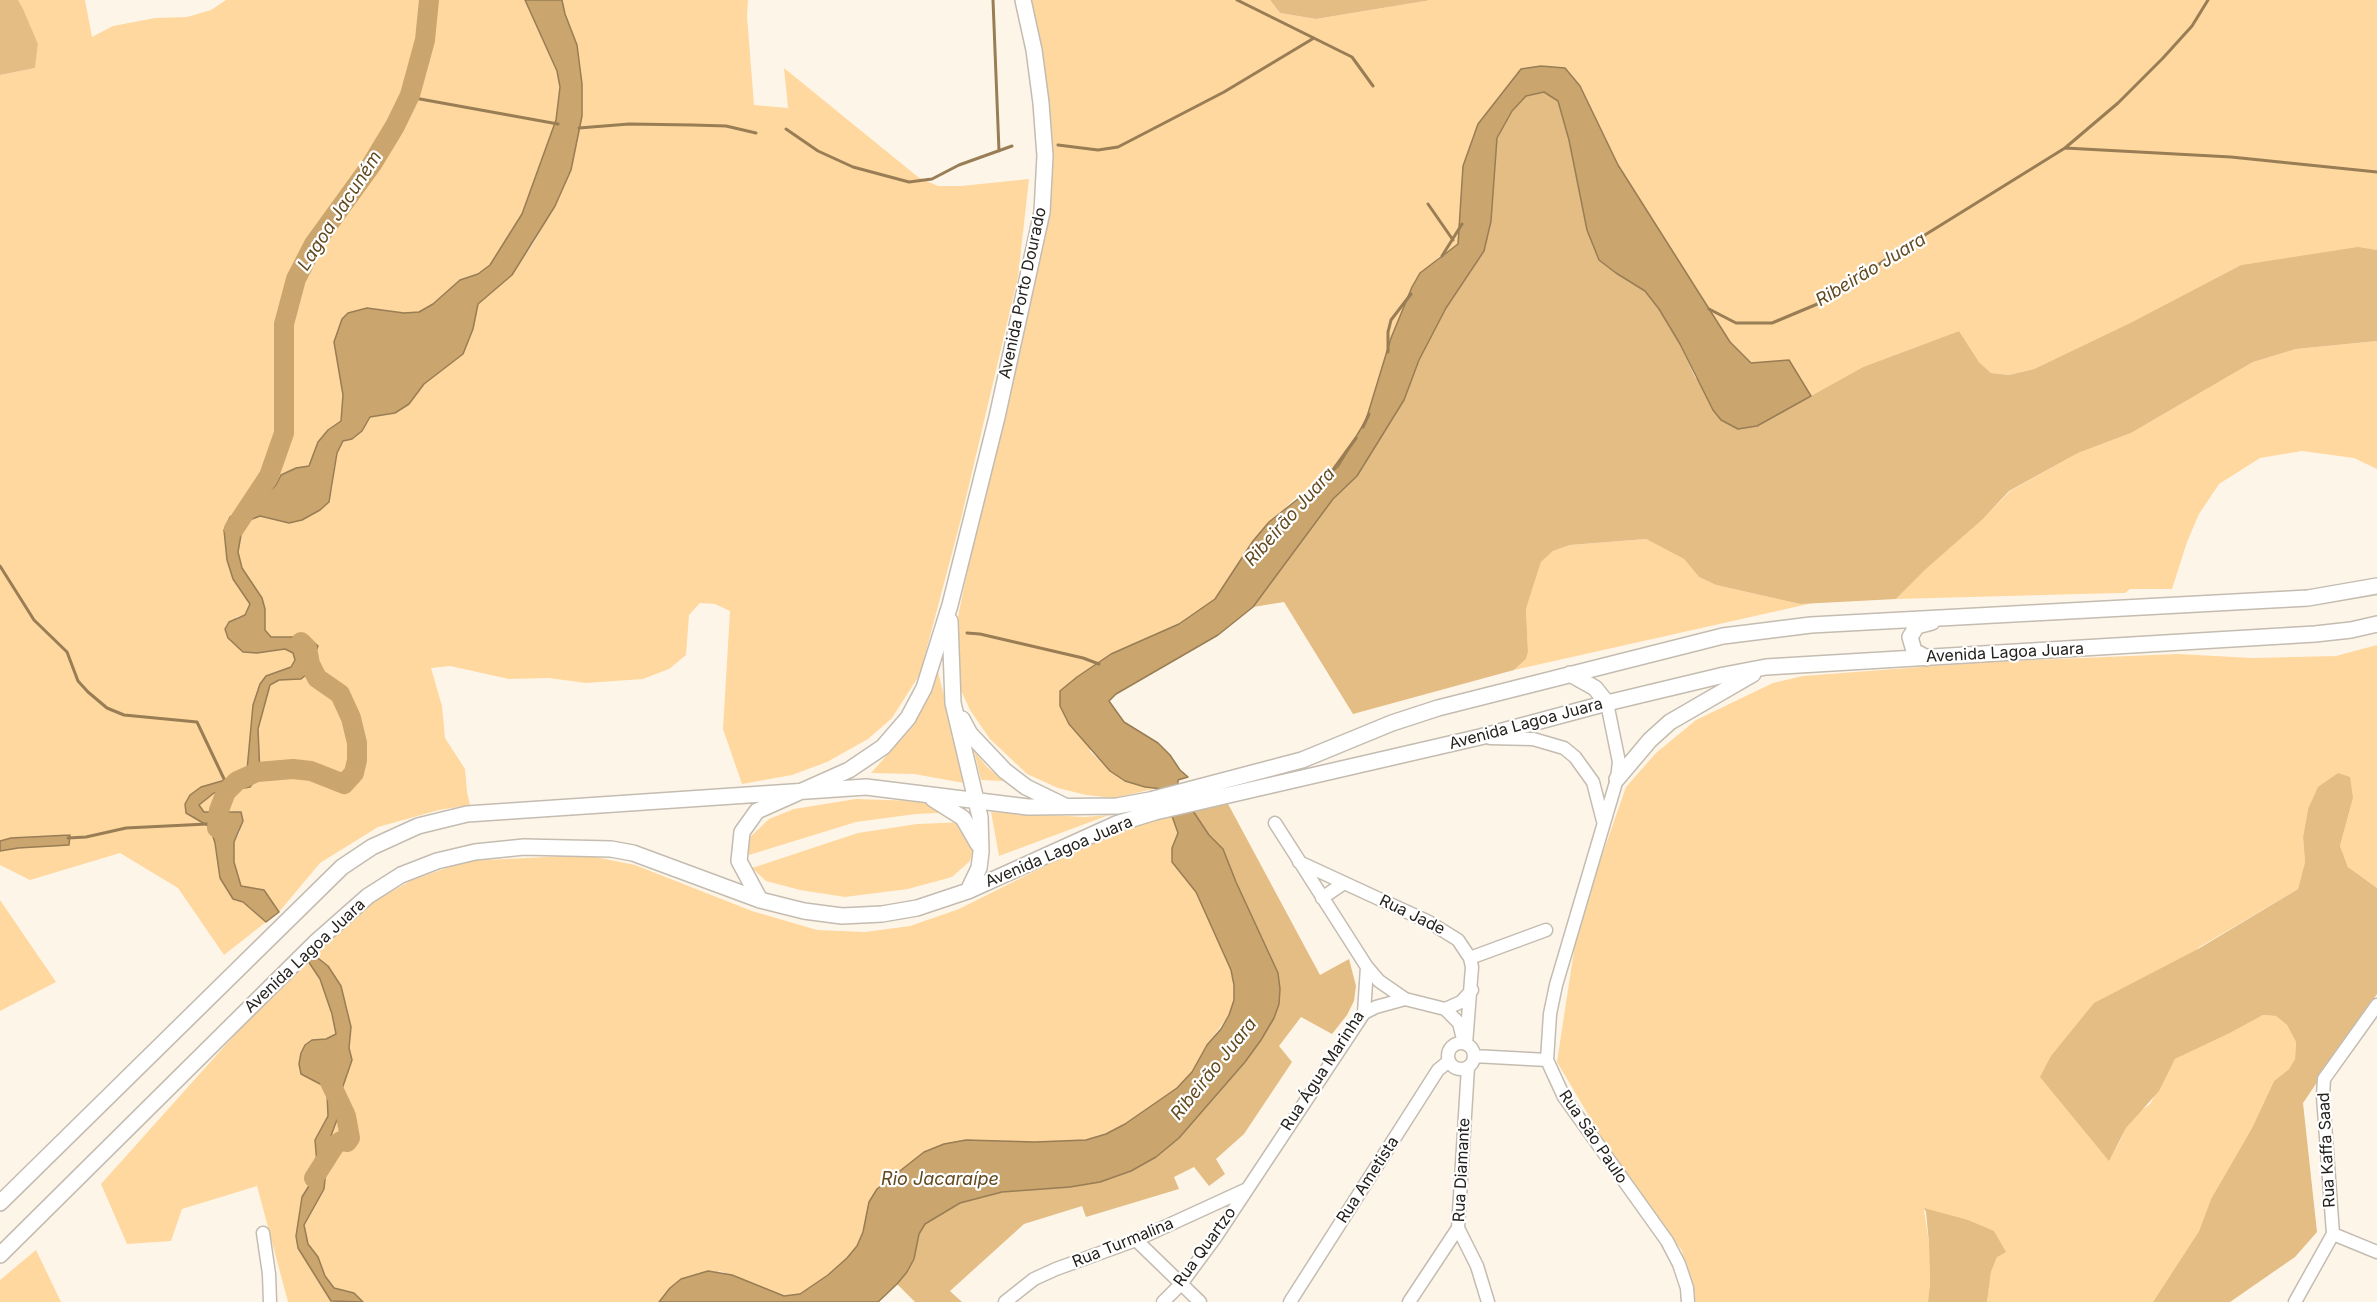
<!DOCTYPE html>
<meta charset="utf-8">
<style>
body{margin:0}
canvas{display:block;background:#fef5e9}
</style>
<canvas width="2377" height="1302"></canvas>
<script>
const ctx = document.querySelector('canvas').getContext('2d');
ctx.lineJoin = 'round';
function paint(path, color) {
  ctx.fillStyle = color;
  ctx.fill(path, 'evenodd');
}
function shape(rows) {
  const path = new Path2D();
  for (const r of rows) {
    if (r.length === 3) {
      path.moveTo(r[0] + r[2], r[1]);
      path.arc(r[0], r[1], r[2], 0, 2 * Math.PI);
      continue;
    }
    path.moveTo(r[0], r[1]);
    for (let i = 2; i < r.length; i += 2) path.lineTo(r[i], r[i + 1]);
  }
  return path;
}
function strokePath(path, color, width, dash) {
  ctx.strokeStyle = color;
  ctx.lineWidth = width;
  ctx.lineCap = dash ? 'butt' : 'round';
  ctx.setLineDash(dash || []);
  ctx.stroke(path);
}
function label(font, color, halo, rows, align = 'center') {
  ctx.font = font + ' Inter,sans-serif';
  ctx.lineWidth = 4.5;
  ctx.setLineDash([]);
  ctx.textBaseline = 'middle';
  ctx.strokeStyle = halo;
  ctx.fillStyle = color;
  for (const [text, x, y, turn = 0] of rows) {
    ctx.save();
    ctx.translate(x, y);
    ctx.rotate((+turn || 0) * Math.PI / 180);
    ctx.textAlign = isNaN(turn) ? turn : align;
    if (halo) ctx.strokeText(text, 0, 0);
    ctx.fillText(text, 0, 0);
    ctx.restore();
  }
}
paint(shape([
 [18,0,85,0,92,37,113,26,155,18,187,17,211,10,226,0,525,0,557,71,560,87,556,120,522,214,490,265,478,274,460,280,433,304,419,312,404,313,367,308,336,357,341,376,343,395,341,421,328,430,318,442,309,466,296,468,281,475,276,485,258,502,241,509,230,517,225,530,227,560,233,579,250,604,245,615,236,617,257,653,286,649,293,653,295,660,291,667,267,676,260,684,253,705,247,770,239,776,201,787,192,817,210,827,215,843,220,878,233,899,243,902,266,922,224,955,178,888,120,853,30,880,0,865,0,75,35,68,38,44],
 [562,0,748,0,747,16,754,105,788,108,784,68,918,177,938,186,961,186,1029,179,1018,277,961,519,920,674,892,718,868,739,827,762,792,775,742,784,723,729,730,611,715,604,700,603,689,615,686,655,669,669,643,679,586,683,549,678,509,679,450,666,431,668,442,706,445,738,465,769,467,792,470,805,439,810,378,827,320,863,279,912,264,890,241,886,234,862,234,842,240,832,233,811,204,812,198,805,214,793,236,791,260,774,258,729,270,685,279,680,301,679,318,646,310,639,295,637,271,637,264,630,262,598,242,568,238,552,241,535,247,521,260,516,273,518,332,490,337,453,343,441,352,439,362,431,370,417,395,413,409,404,424,384,463,354,473,329,478,304,512,275,535,241,571,170,582,116,582,84,577,45,565,14],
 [1028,0,1270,0,1280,13,1316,19,1431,0,2377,0,2377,250,2358,248,2241,265,2130,323,2034,369,2009,375,1991,373,1979,362,1959,331,1863,367,1811,396,1789,360,1751,363,1730,342,1618,165,1580,86,1460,229,1458,245,1440,256,1412,287,1391,338,1366,420,1338,467,1294,499,1253,541,1215,599,1179,624,1111,654,1095,666,1090,751,1110,771,1125,781,1145,787,1158,788,1114,798,1086,795,1058,788,1027,774,990,739,970,710,958,684,954,636,1045,195],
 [2377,341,2377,469,2354,458,2302,451,2260,458,2219,484,2199,514,2187,542,2172,589,2130,589,2125,593,2118,593,1896,599,1926,569,1983,519,2010,491,2078,453,2131,433,2253,362,2296,349],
 [1646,539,1684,559,1699,577,1716,585,1800,604,1813,603,1514,670,1526,659,1528,652,1526,609,1541,562,1553,551,1570,545],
 [2377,645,2377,888,2348,867,2340,846,2353,798,2308,809,2303,837,2305,862,2298,889,2198,948,2114,1153,2126,1128,2140,1111,2150,1104,2175,1059,2230,1033,2263,1015,2276,1016,2287,1025,2296,1042,2295,1059,2289,1069,2274,1081,2252,1128,2211,1199,2199,1231,2153,1302,1987,1302,1991,1272,1997,1257,1924,1209,1929,1243,1930,1283,1928,1302,1693,1302,1682,1251,1605,1143,1557,1062,1578,924,1626,787,1656,753,1696,720,1773,683,1803,676,1986,662,2178,654,2252,658,2336,656],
 [938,672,965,778,964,783,914,774,871,773,913,726],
 [974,751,987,767,1004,781,981,780],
 [856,799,917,801,955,812,916,814,856,822,749,855,748,839,769,819,794,809],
 [991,812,1085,817,1109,815,999,856],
 [1172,816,1178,833,1172,848,1196,892,1231,970,1234,985,1234,1000,1229,1015,1207,1045,1192,1072,1177,1088,1125,1124,1106,1134,1086,1140,1035,1142,966,1140,924,1152,877,1189,869,1202,863,1232,857,1247,847,1258,828,1275,800,1294,793,1296,776,1294,720,1271,661,1298,659,1302,363,1302,354,1293,334,1288,325,1276,318,1257,308,1244,304,1225,324,1189,329,1141,341,1109,342,1089,352,1060,349,1048,351,1027,347,1006,328,966,314,955,361,909,412,880,467,861,585,855,635,865,752,911,817,930,865,932,910,926,959,909,1115,831],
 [967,822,975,843,970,861,952,877,908,889,845,897,800,890,766,881,752,868,858,833,917,824],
 [0,900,56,982,0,1011],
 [308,961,320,979,332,1014,336,1034,326,1039,312,1040,301,1074,322,1085,327,1094,328,1116,315,1140,317,1164,312,1181,302,1197,298,1248,331,1301,343,1302,288,1302,257,1186,182,1209,171,1241,127,1244,101,1184,248,1020],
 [36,1250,61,1302,0,1302,0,1280]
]), '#ffd89f');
paint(shape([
 [0,0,18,0,23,9,38,44,35,68,0,75],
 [1270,0,1431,0,1316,19,1280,13],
 [1544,92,1558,101,1569,140,1616,273,1645,291,1659,309,1680,344,1695,377,1738,429,1757,426,1863,367,1959,331,1979,362,1991,373,2009,375,2034,369,2130,323,2241,265,2358,247,2377,250,2377,341,2296,349,2253,362,2131,433,2078,453,2009,491,1983,519,1926,569,1896,599,1800,604,1716,585,1699,577,1684,559,1646,539,1570,545,1553,551,1541,562,1526,609,1528,652,1526,659,1514,670,1353,714,1284,602,1253,607,1333,499,1357,476,1404,400,1419,360,1446,308,1484,252,1491,221,1497,138,1512,111,1526,96],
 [2338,773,2350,777,2353,798,2340,846,2348,867,2377,888,2377,994,2303,1103,2317,1232,2295,1257,2230,1302,2153,1302,2199,1231,2211,1199,2252,1128,2274,1081,2289,1069,2295,1059,2296,1042,2287,1025,2276,1016,2263,1015,2230,1033,2175,1059,2159,1091,2126,1128,2109,1161,2040,1077,2051,1056,2094,1003,2198,949,2298,889,2305,862,2303,837,2308,809,2318,787],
 [1227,802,1320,975,1349,959,1356,986,1354,1001,1347,1015,1332,1034,1301,1017,1279,1046,1292,1062,1244,1134,1216,1159,1225,1174,1209,1186,1194,1167,1174,1177,1179,1189,1086,1217,1082,1206,1024,1224,950,1291,962,1302,915,1302,897,1284,914,1259,919,1234,925,1224,960,1203,981,1196,1002,1192,1070,1187,1100,1182,1156,1157,1179,1138,1245,1062,1278,973,1236,882,1223,849,1209,835,1191,808],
 [1924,1208,1968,1220,1994,1231,2006,1252,1997,1257,1991,1272,1987,1302,1928,1302,1930,1283,1929,1243,1926,1212]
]), '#e3bd84');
const water = shape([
 [525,0,562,0,565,14,577,45,582,84,582,116,571,170,555,206,512,275,478,304,473,329,463,354,424,384,409,404,395,413,370,417,362,431,352,439,343,441,337,453,329,502,320,510,302,520,289,523,260,516,247,521,241,535,238,552,242,568,262,598,265,609,265,630,271,637,295,637,310,639,318,646,307,674,301,679,279,680,270,685,258,729,260,774,250,787,214,793,199,805,204,812,241,812,243,821,234,842,234,862,241,886,264,890,279,912,266,922,243,902,233,899,220,878,215,843,210,827,186,813,185,804,190,795,201,787,239,776,247,770,253,705,260,684,266,676,291,667,295,660,293,653,285,649,257,653,243,652,228,638,225,629,229,622,245,615,250,604,233,579,227,560,224,530,230,517,241,509,258,502,276,485,281,475,296,468,309,466,318,442,328,430,341,421,343,395,334,342,342,319,348,313,367,308,404,313,419,312,433,304,460,280,478,274,490,265,522,214,556,120,560,87,557,71,525,0],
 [1541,66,1565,68,1580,86,1618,165,1730,342,1751,363,1789,360,1811,396,1757,426,1738,429,1721,420,1713,410,1680,344,1659,309,1645,291,1616,273,1599,260,1587,230,1569,140,1558,101,1544,92,1526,96,1512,111,1497,138,1491,221,1484,251,1446,308,1419,360,1404,400,1357,476,1333,499,1253,607,1218,635,1116,694,1109,701,1124,722,1158,743,1170,755,1180,770,1188,777,1178,780,1178,784,1163,789,1145,787,1125,781,1110,771,1069,724,1060,706,1060,691,1077,677,1111,654,1179,624,1215,599,1253,541,1269,522,1338,467,1366,420,1391,338,1412,287,1420,273,1458,244,1463,166,1478,124,1521,69,1541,66],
 [1191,808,1209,835,1223,849,1236,882,1278,973,1280,989,1279,1004,1274,1018,1261,1040,1245,1062,1179,1138,1156,1157,1131,1171,1100,1182,1070,1187,1002,1192,960,1203,925,1224,919,1234,914,1259,907,1272,897,1284,878,1302,659,1302,670,1288,681,1279,708,1271,732,1275,784,1296,800,1294,828,1275,847,1258,857,1246,863,1232,869,1202,877,1189,924,1152,944,1144,966,1140,1035,1142,1086,1140,1106,1134,1125,1124,1177,1088,1192,1072,1207,1045,1221,1029,1229,1015,1234,1000,1234,985,1231,970,1196,892,1172,862,1172,848,1178,833,1172,816,1191,808],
 [70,835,69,845,18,848,0,851,0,841,11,838,70,835],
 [314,955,328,966,341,986,351,1027,349,1048,352,1060,342,1089,341,1109,329,1141,324,1189,304,1225,308,1244,318,1257,325,1276,334,1288,354,1293,363,1302,331,1301,298,1248,296,1236,302,1197,312,1181,317,1164,315,1140,328,1116,327,1094,322,1085,301,1074,299,1064,301,1053,305,1045,312,1040,326,1039,336,1034,332,1014,320,979,308,961,314,955]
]);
paint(water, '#caa56d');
strokePath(water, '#987d55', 1.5);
strokePath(shape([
 [993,0,999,151],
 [1237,0,1352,57,1373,86],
 [409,97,558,124],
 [579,128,629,124,693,125,726,126,756,133],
 [786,129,818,151,853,167,909,182,932,179,959,165,1012,146],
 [1058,145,1098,150,1118,147,1224,92,1314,38],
 [2065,148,2231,157,2377,172],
 [1428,204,1453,240],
 [1442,256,1462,224],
 [1709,309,1736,323,1772,323,1827,300,1891,256,2065,148,2118,103,2163,58,2192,26,2208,0],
 [1388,352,1388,332,1391,320,1411,294],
 [1363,427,1369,414],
 [1330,474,1356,438],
 [0,566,34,620,67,652,78,681,88,692,107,708,124,715,197,722,225,781],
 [967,633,980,634,1083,658,1099,664],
 [68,838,86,837,126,828,207,824]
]), '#987d55', 3);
strokePath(shape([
 [234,529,269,476,284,433,284,324,296,279,314,244,372,164,395,126,410,95,425,40,429,0],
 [217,828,219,810,226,792,237,781,257,772,293,769,311,771,344,784,354,773,357,760,357,743,351,718,340,694,317,678,310,664,307,648,301,642],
 [314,1178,335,1145,341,1141,347,1142,350,1138,346,1116,330,1082]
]), '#caa56d', 20);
const minor = shape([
 [1607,703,1619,762,1617,779,1556,985,1550,1014,1547,1060,1564,1097,1667,1241,1679,1264,1687,1288,1688,1302],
 [1490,738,1533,739,1564,748,1575,757,1593,782,1603,821],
 [1299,862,1429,922,1458,940,1470,958,1472,967,1466,1044],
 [1322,898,1344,883],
 [1470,958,1546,930],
 [1367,967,1379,981,1405,999,1445,1009,1459,1023,1463,1039],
 [1445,1009,1461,1002,1472,990],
 [1364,1013,1376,1007,1405,999],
 [1461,1056,13],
 [1474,1056,1547,1060],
 [1468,1067,1458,1228,1477,1266,1488,1302],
 [263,1233,269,1274,270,1302],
 [2333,1234,2377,1252],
 [1136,1240,1200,1302],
 [1005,1302,1034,1279,1056,1269,1136,1240,1245,1190],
 [1163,1302,1181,1284,1215,1238,1364,1013,1367,967,1275,823],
 [1290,1302,1438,1070,1449,1061],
 [1409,1302,1458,1228],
 [2295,1302,2333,1234,2323,1096,2324,1079,2377,1005]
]);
const major = shape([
 [950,621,953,703,980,817,981,852,979,868,968,891],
 [1927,658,1914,651,1910,637,1917,626,1932,622],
 [1570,674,1595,688,1607,703],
 [962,719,970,734,1005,771,1026,787,1065,806],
 [1617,779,1650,740,1670,722,1753,674],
 [933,799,963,818,978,844],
 [760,900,739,861,742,832,757,811,849,770,883,747,908,718,924,688,950,605,997,417,1042,212,1045,156,1041,103,1034,50,1023,0],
 [0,1203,342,867,372,847,418,826,467,814,866,787,1028,807,1117,806,1150,800,1302,760,1392,723,1438,708,1723,636,1811,625,2308,598,2377,586],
 [0,1255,317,941,368,896,401,875,437,861,475,852,524,847,611,849,633,853,760,900,804,911,842,916,882,914,917,908,968,891,1116,824,1155,812,1480,737,1607,703,1724,675,1766,667,2315,634,2351,630,2377,624]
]);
strokePath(minor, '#c4bcb0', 15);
strokePath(major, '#c4bcb0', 18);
strokePath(minor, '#fff', 12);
strokePath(major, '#fff', 15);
label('16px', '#24211d', '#fff', [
 ["Avenida Porto Dourado",1023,293,-78],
 ["Avenida Lagoa Juara",2005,653,-3],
 ["Avenida Lagoa Juara",1526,724,-15],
 ["Avenida Lagoa Juara",1059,852,-23],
 ["Rua Jade",1412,915,26],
 ["Avenida Lagoa Juara",305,956,-43],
 ["Rua Água Marinha",1323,1071,-57],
 ["Rua São Paulo",1593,1137,56],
 ["Rua Kaffa Saad",2327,1150,-93],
 ["Rua Diamante",1462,1170,-87],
 ["Rua Ametista",1368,1180,-57],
 ["Rua Turmalina",1123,1243,-22],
 ["Rua Quartzo",1205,1247,-54]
]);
label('italic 18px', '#63491e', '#fff', [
 ["Lagoa Jacuném",340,211,-57],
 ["Ribeirão Juara",1871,270,-31],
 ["Ribeirão Juara",1290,517,-48],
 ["Ribeirão Juara",1214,1069,-51],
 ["Rio Jacaraípe",940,1180]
]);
</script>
